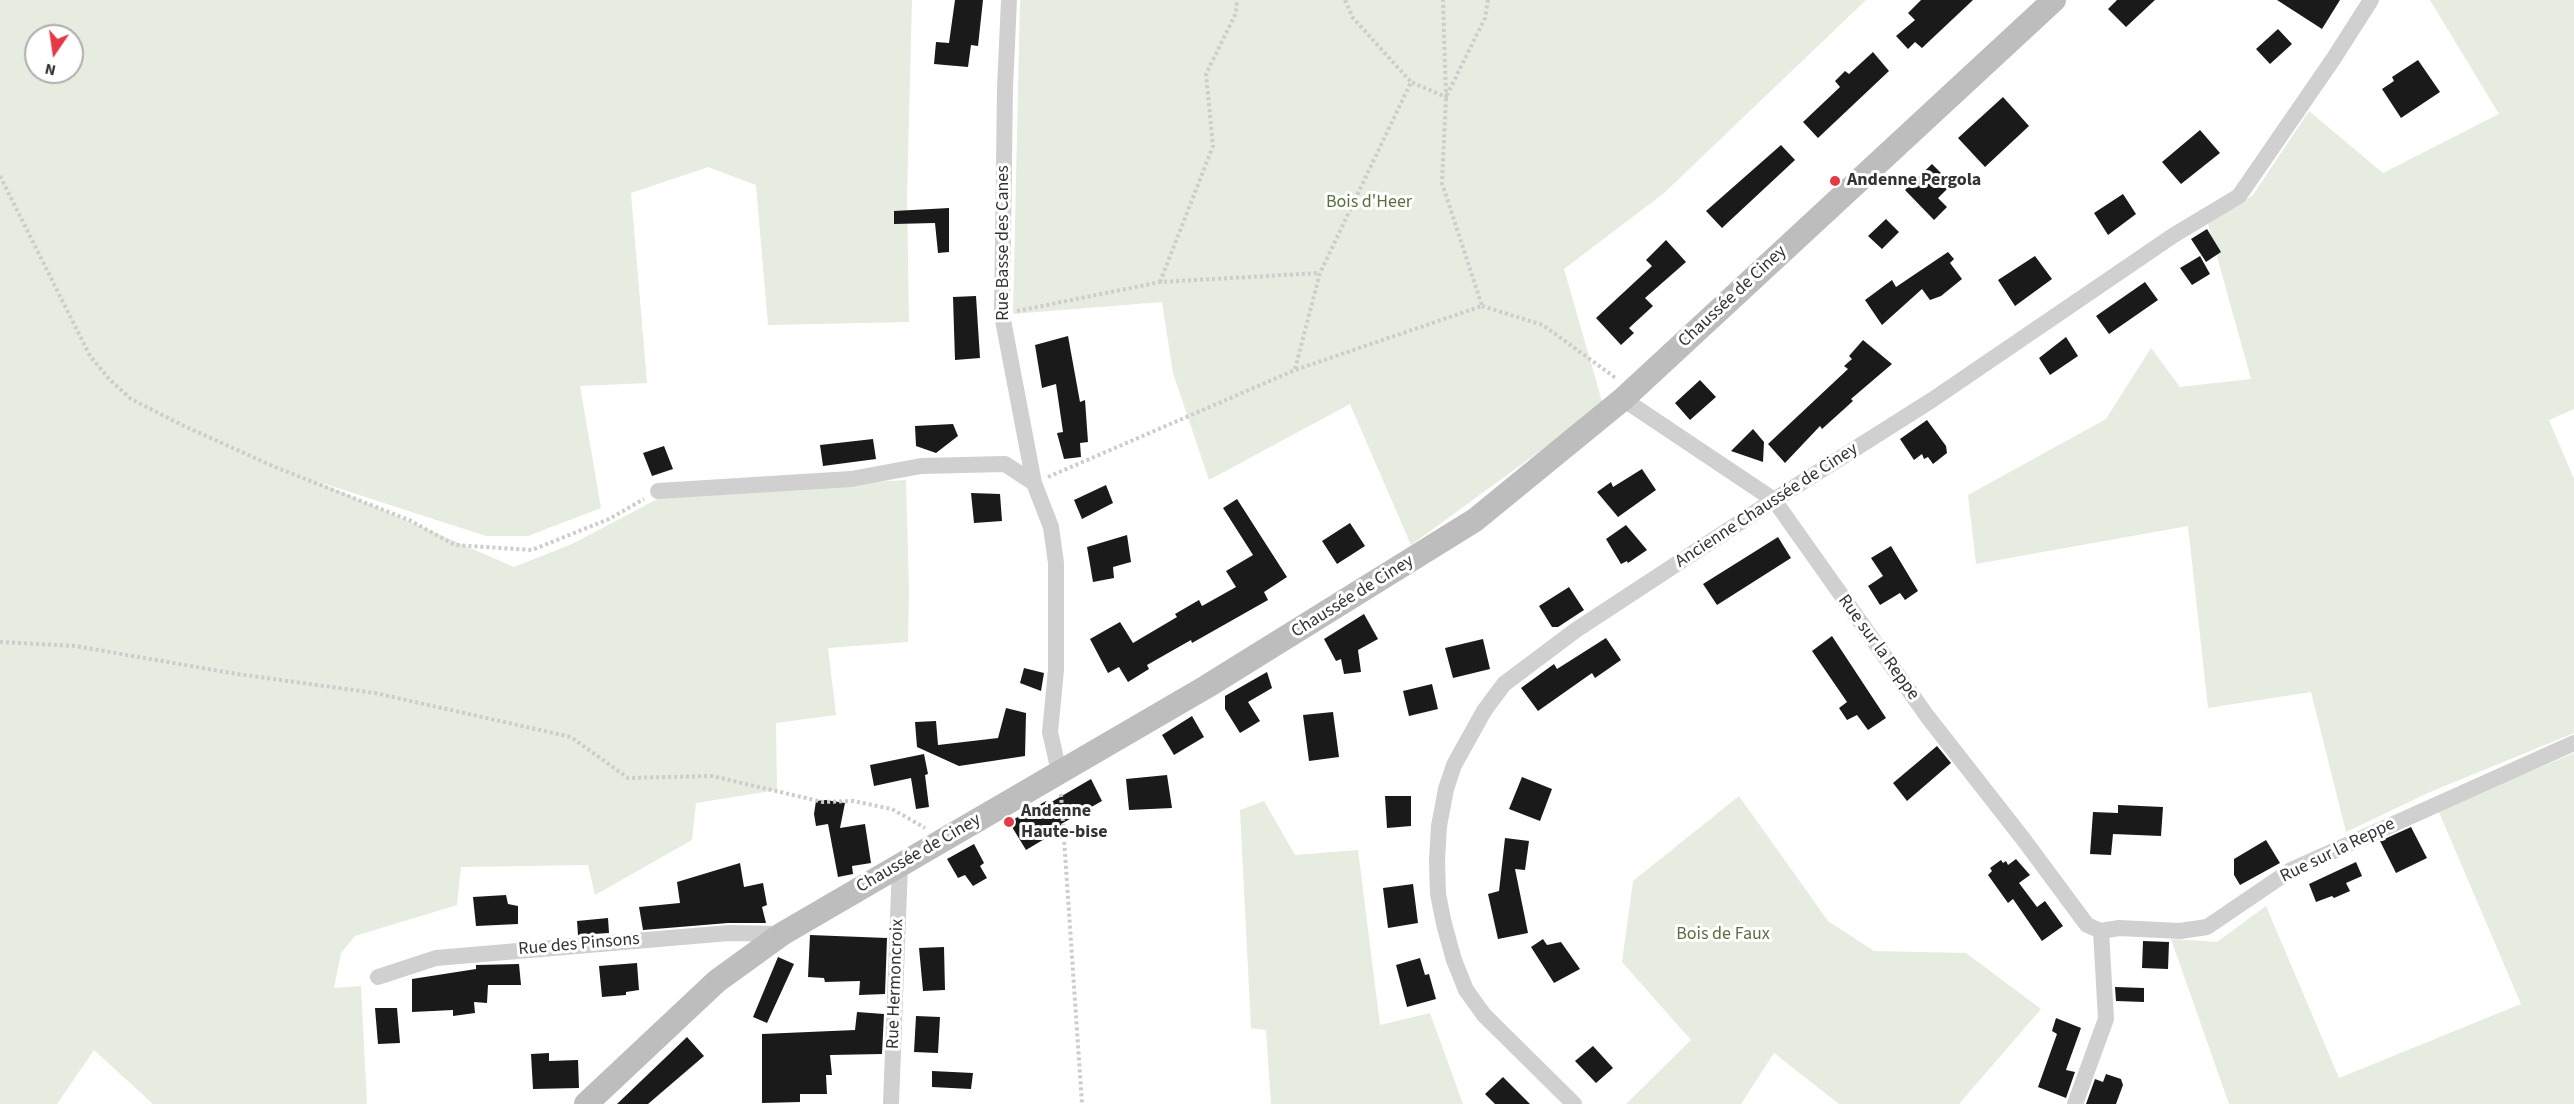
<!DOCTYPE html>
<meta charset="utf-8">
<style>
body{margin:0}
#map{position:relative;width:2574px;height:1104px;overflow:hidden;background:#fff;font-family:"Source Sans 3",sans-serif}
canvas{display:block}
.north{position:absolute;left:24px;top:24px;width:60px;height:60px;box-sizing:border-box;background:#fff;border:2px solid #adadad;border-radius:50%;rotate:193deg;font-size:16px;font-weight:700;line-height:24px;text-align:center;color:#333}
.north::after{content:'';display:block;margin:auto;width:21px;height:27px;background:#e63946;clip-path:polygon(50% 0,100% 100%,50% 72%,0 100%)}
</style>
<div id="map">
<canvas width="2574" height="1104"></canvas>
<div class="north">N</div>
</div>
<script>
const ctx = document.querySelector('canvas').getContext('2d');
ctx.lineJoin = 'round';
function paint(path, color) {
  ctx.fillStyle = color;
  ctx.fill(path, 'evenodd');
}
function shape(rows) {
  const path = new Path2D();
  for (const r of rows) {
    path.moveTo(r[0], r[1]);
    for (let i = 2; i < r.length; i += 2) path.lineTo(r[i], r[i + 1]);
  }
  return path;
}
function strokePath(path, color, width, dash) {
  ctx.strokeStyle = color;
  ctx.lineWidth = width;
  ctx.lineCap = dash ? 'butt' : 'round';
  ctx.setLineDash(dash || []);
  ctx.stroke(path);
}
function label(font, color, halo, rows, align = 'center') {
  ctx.font = font + ' "Source Sans 3",sans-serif';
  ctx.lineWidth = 6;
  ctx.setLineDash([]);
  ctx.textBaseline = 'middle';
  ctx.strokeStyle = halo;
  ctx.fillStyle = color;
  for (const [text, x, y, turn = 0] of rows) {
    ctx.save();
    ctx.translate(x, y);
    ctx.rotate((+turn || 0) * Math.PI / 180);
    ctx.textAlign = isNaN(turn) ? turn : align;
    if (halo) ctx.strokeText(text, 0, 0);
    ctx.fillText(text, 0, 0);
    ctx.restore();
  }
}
paint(shape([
 [0,0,912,0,907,196,909,322,768,325,756,185,708,167,631,193,647,383,580,386,601,508,528,536,486,536,316,481,514,567,572,544,665,495,906,480,909,591,908,642,828,648,836,715,776,723,777,790,696,803,692,840,595,895,588,865,461,867,457,905,355,936,341,953,334,988,361,986,367,1104,153,1104,94,1050,57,1104,0,1104],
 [36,36,72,36,72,72,36,72],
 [1020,0,1866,0,1664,193,1564,269,1603,405,1411,545,1350,404,1209,480,1173,373,1162,302,1013,314],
 [2430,0,2574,0,2574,409,2549,420,2574,479,2574,733,2430,792,2346,832,2311,692,2208,708,2188,526,1976,564,1968,495,2106,419,2151,348,2180,387,2251,379,2208,224,2253,195,2309,111,2383,173,2499,114],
 [2574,753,2574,1104,2229,1104,2171,939,2217,942,2266,906,2339,1078,2521,1004,2438,810],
 [1739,796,1828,921,1874,951,1966,953,2041,1009,1959,1104,1839,1104,1774,1053,1741,1104,1626,1104,1691,1040,1622,962,1633,881],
 [1264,801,1295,855,1358,850,1380,1025,1430,1013,1463,1104,1271,1104,1266,1030,1251,1028,1240,810]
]), '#e6ecdf');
paint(shape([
 [955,0,983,0,978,46,971,45,968,67,934,64,936,42,949,43],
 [1921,0,1973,0,1922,48,1915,42,1908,49,1896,36,1915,20,1908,13],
 [2117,0,2155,0,2126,27,2108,9],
 [2277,0,2340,0,2322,29],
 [2278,29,2292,44,2270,64,2256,49],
 [1873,52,1889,71,1818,138,1803,122,1840,87,1835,81,1845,71,1849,74],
 [2418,60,2440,92,2401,118,2382,89,2394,81,2392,77],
 [2003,97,2029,126,1985,167,1958,138],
 [2200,130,2220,153,2181,184,2162,162],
 [1781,145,1795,160,1722,228,1706,211],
 [1932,164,1952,184,1938,198,1947,207,1934,220,1905,190],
 [2123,194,2136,214,2108,235,2094,213],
 [949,208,949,252,938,253,935,223,894,224,894,211],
 [1886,219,1899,232,1882,249,1868,236],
 [2207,229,2221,252,2206,262,2191,239],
 [1666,240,1686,262,1645,298,1653,306,1629,328,1634,333,1621,345,1596,318,1652,266,1646,260],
 [1948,252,1954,259,1950,263,1962,279,1941,296,1930,300,1922,289,1882,325,1865,300,1892,280,1896,287],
 [2035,256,2052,279,2015,306,1998,280],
 [2200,256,2210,274,2192,285,2180,268],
 [2145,282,2158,300,2109,334,2096,316],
 [976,296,980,358,955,360,953,297],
 [1068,336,1080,402,1085,400,1088,442,1080,443,1081,457,1064,459,1057,433,1063,432,1056,384,1042,388,1035,345],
 [2066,337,2078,356,2050,375,2039,358],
 [1863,340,1892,364,1851,399,1853,401,1822,429,1820,426,1785,463,1768,444,1848,369,1844,366,1852,359,1849,356],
 [1700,380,1716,397,1690,420,1675,403],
 [1927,420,1946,446,1947,453,1933,464,1928,457,1924,459,1922,454,1914,460,1900,439],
 [953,424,958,436,936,453,916,446,915,426],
 [1753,429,1764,442,1763,462,1731,451],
 [873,439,876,459,823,466,820,445],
 [664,446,673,469,652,476,643,453],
 [1642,469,1656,490,1618,517,1597,492,1611,482,1613,487],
 [1106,485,1113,503,1082,519,1074,500],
 [971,493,1000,494,1002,521,974,523],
 [1237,499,1287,577,1264,592,1268,600,1192,643,1191,640,1147,665,1149,669,1128,682,1119,667,1108,673,1090,639,1120,622,1133,643,1177,617,1175,614,1199,600,1202,606,1236,587,1226,571,1253,555,1223,508],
 [1350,523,1365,546,1337,564,1322,541],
 [1626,525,1647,550,1628,563,1627,561,1621,564,1606,539],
 [1127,535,1131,562,1113,567,1114,578,1093,582,1087,547],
 [1778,537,1791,558,1717,605,1703,584],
 [1891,546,1918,591,1905,600,1900,593,1880,605,1868,586,1883,576,1871,558],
 [1569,587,1584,610,1558,627,1552,627,1539,606],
 [1364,614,1378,639,1358,650,1361,672,1344,674,1341,659,1336,661,1324,639],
 [1832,636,1886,718,1868,730,1857,715,1847,720,1839,708,1847,702,1812,651],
 [1606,638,1621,660,1595,678,1592,673,1538,711,1521,688,1554,664,1557,669],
 [1483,639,1490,669,1453,678,1445,648],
 [1024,668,1044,673,1041,691,1020,683],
 [1267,672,1272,688,1248,702,1260,721,1240,733,1225,709,1225,696],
 [1432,684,1438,709,1409,716,1403,691],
 [1006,708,1026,713,1025,756,959,766,917,747,915,722,936,721,938,745,998,738],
 [1333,712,1339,757,1309,761,1303,715],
 [1192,716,1204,737,1174,755,1162,735],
 [1937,746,1951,763,1907,801,1893,783],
 [924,754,928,774,925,775,929,807,916,809,911,778,874,786,870,765],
 [1167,775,1172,808,1129,810,1126,779],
 [1522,777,1552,789,1540,821,1509,809],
 [1091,779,1102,801,1061,824,1063,828,1026,850,1009,822,1046,801,1048,804],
 [1385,796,1411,796,1411,826,1387,828],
 [826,800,845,803,840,828,865,824,871,863,852,866,853,874,838,877,828,824,816,826,814,814,816,801],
 [2118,805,2163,807,2161,836,2113,834,2111,855,2090,854,2093,812,2118,813],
 [2411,827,2427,858,2396,873,2380,841],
 [1505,838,1529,841,1525,870,1515,869,1528,933,1498,939,1488,894,1499,891],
 [2266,840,2280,863,2240,885,2234,875,2234,859],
 [974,844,984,863,980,866,987,878,973,886,965,875,958,878,947,859],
 [2016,859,2030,875,2019,883,2037,907,2045,901,2063,926,2042,941,2013,899,2008,903,1988,875,1992,871,1990,868,2001,860,2003,863,2006,861,2008,865],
 [2356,862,2362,876,2346,883,2350,891,2334,898,2332,896,2316,902,2309,884],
 [740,863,744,887,763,883,767,905,762,907,766,923,728,923,643,930,639,907,680,903,677,882],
 [1413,884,1418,923,1388,928,1383,888],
 [506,895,508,904,518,906,518,924,476,926,473,897],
 [608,918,609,933,578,935,577,921],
 [810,935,887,938,885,994,859,995,860,981,825,982,824,978,808,977],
 [1543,939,1547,945,1561,942,1580,969,1554,983,1531,947],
 [2143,941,2169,942,2168,969,2142,968],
 [944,947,945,990,923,991,919,948],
 [778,957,794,964,767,1023,753,1017],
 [1420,958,1425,975,1429,974,1436,999,1407,1007,1396,965],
 [637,963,639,990,626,992,626,995,602,997,599,966],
 [519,964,521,985,488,985,487,1003,474,1002,475,1013,453,1016,453,1010,412,1012,412,979,476,969,476,965],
 [2115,987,2144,988,2144,1002,2116,1001],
 [375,1008,397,1008,400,1043,378,1044],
 [857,1012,884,1014,882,1054,830,1055,832,1075,826,1075,827,1094,800,1094,800,1102,762,1103,762,1034,855,1030],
 [916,1016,940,1017,938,1053,914,1052],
 [2056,1018,2081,1028,2067,1067,2066,1070,2075,1072,2066,1098,2038,1087,2057,1034,2052,1031],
 [687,1037,704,1056,648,1104,617,1104],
 [1593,1046,1613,1068,1596,1083,1575,1061],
 [549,1053,549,1061,578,1060,579,1088,533,1089,531,1054],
 [932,1071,973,1073,971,1089,932,1087],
 [2106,1074,2121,1079,2123,1085,2116,1104,2086,1104,2095,1079,2103,1082],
 [1503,1077,1530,1104,1495,1104,1485,1094]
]), '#1a1a1a');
strokePath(shape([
 [1345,0,1353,18,1411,82],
 [0,176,90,356,110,380,131,399,182,425,275,467,409,520,455,545,532,550,609,519,644,499],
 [1160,282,1213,146,1206,74,1236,13,1237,0],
 [1482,306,1543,325,1617,379],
 [1017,311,1160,282,1320,273],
 [1295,369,1320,273,1411,82,1446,97,1443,0],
 [1048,477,1295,370,1482,306,1442,183,1446,97,1485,18,1488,0],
 [0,642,75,646,237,674,375,693,571,737,628,778,712,776,823,802,853,801,892,809,925,828],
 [1061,794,1082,1104]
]), '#cdcdcd', 4, [3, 3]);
strokePath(shape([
 [1009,0,1005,87,1002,315,1034,483],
 [1623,399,1774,500,1927,716,2024,840,2087,925,2101,931,2119,928,2180,931,2207,927,2291,870,2574,743],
 [658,491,851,479,921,466,1005,464,1034,483,1051,527,1056,563,1056,670,1050,732,1059,772],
 [378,977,436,958,729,933,782,934],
 [891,1104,900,865],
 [1574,1104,1484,1015,1466,990,1454,960,1444,924,1438,894,1437,861,1439,826,1446,789,1454,765,1484,711,1504,684,1576,630,1774,500,1932,400,2174,235,2239,196,2334,58,2371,0],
 [2075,1104,2106,1019,2101,931]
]), '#d0d0d0', 16);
strokePath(shape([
 [586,1104,717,981,782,934,1206,687,1475,520,1623,399,2054,0]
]), '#bdbdbd', 24);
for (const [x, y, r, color] of [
 [1835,181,6,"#e63946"],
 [1009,822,6,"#e63946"]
]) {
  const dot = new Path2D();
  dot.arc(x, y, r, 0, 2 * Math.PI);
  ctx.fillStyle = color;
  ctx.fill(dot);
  strokePath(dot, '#fff', 2);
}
label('bold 18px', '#333', '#fff', [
 ["Andenne Pergola",1847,181],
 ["Andenne",1021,812],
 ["Haute-bise",1021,833]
], 'left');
label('18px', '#56703f', '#fff', [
 ["Bois d'Heer",1369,203],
 ["Bois de Faux",1723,935]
]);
label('18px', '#333', '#fff', [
 ["Rue Basse des Canes",1004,243,-90],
 ["Chaussée de Ciney",1733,297,-43],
 ["Ancienne Chaussée de Ciney",1767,506,-33],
 ["Chaussée de Ciney",1353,597,-32],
 ["Rue sur la Reppe",1878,648,54],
 ["Rue sur la Reppe",2338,851,-26],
 ["Chaussée de Ciney",919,854,-30],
 ["Rue des Pinsons",579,945,-5],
 ["Rue Hermoncroix",896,984,-88]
]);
</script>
